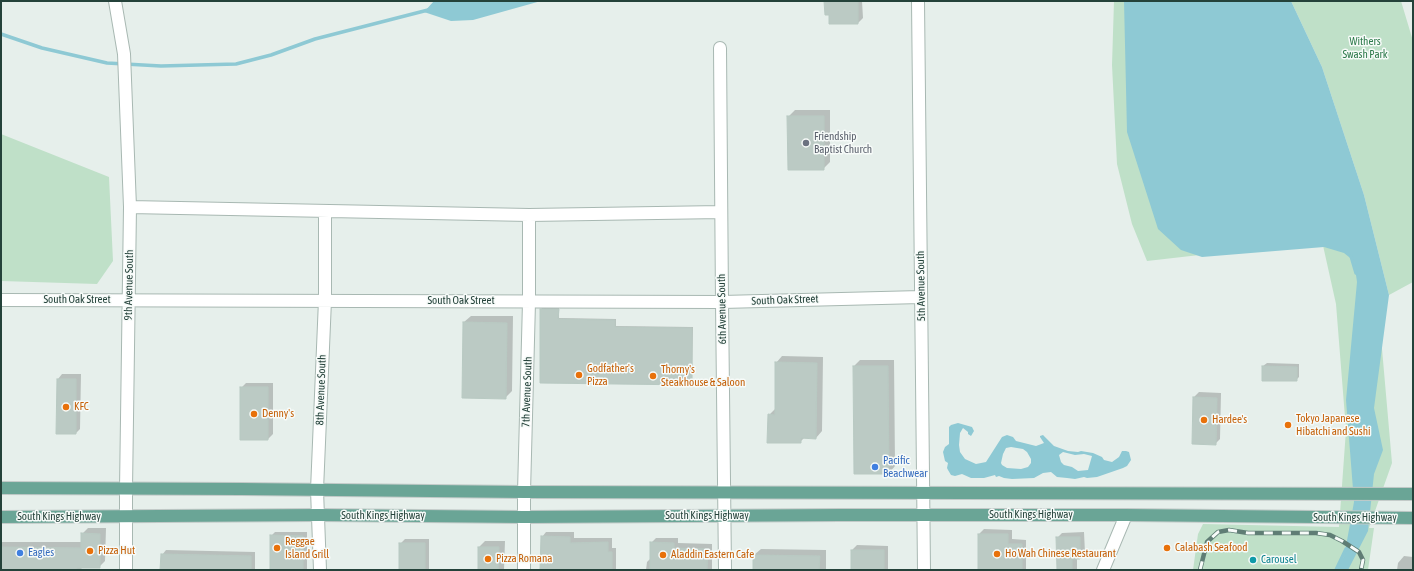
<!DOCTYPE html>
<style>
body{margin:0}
#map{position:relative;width:1414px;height:571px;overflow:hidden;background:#e6efeb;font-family:"Asap Condensed",sans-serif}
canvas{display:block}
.frame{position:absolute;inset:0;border:2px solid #24423a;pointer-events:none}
</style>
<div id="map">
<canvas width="1414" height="571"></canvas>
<div class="frame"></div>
</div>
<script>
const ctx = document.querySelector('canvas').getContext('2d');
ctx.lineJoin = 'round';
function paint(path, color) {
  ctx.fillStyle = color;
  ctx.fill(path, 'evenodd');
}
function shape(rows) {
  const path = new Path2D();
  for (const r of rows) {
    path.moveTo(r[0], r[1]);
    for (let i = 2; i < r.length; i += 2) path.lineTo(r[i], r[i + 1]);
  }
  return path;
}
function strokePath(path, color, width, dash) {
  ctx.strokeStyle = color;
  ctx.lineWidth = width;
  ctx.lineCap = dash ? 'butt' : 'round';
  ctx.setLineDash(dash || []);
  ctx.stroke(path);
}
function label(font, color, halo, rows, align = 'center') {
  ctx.font = font + ' "Asap Condensed",sans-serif';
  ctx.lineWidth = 3;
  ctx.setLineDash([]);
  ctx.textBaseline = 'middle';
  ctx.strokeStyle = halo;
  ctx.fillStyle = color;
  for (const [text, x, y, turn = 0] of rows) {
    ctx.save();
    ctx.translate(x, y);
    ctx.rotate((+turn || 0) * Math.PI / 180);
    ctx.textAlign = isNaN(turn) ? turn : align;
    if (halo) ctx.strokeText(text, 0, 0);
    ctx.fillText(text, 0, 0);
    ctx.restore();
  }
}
paint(shape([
 [1114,1,1277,1,1380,326,1392,463,1369,528,1374,528,1368,570,1193,570,1198,534,1203,524,1339,527,1346,430,1336,304,1322,241,1147,261,1132,224,1117,164,1112,65],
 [1291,1,1401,1,1413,41,1413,282,1389,295,1364,195,1322,67],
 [1,134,109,177,113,261,97,284,1,281]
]), '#bfe0c8');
paint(shape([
 [434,1,541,1,473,20,451,21,424,12],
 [1124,1,1291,1,1322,67,1364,195,1389,295,1374,408,1383,450,1374,474,1368,531,1348,570,1335,570,1344,557,1354,502,1346,400,1357,282,1354,261,1344,253,1324,247,1202,257,1181,250,1158,229,1127,132],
 [958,423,972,427,974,431,971,436,968,434,968,432,963,428,960,433,959,445,960,452,965,459,976,464,986,462,1002,437,1007,435,1013,437,1016,441,1036,446,1044,443,1040,437,1040,436,1043,435,1054,446,1068,451,1078,452,1081,451,1093,453,1102,457,1104,460,1112,462,1119,457,1122,451,1126,451,1129,452,1131,460,1127,466,1123,468,1097,477,1087,478,1084,477,1075,479,1067,478,1057,477,1051,472,1043,473,1034,478,1012,479,1004,478,999,476,996,477,995,475,984,478,971,478,962,474,955,476,951,475,948,470,947,468,948,463,945,461,943,452,945,447,949,444,949,427,951,425],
 [1011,447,1023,449,1027,452,1031,459,1031,463,1028,467,1021,469,1007,468,1002,465,1001,463,1003,454,1006,448],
 [1063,452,1075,455,1084,454,1092,456,1088,470,1078,471,1072,467,1064,465,1061,462,1059,455]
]), '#8ec9d4');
paint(shape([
 [825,1,862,1,863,18,858,23],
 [795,110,830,110,830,162,823,169,788,117],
 [542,308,559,308,559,318,616,319,616,326,693,327,692,383,691,384,541,382,541,309],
 [471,316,513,316,512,391,505,398,464,322],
 [782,356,823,357,822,431,816,438,805,437,800,442,769,415,776,408,776,363],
 [860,360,894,360,895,466,889,473,854,366],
 [1267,363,1299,364,1299,377,1296,380,1263,366],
 [62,374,81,374,80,429,75,434,58,379],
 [246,383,273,383,273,434,268,439,241,388],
 [1199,392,1221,393,1220,439,1215,444,1194,397],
 [88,528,106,528,105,561,99,567,83,567,80,570,1,570,1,542,82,542,82,534],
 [984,529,1012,530,1012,539,1026,540,1026,570,979,570,979,534],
 [275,532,307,532,307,570,271,570,271,536],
 [546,532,574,532,574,538,612,538,612,548,616,548,616,570,541,570,542,537],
 [1084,532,1085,553,1080,558,1077,558,1077,570,1058,570,1057,538,1062,533],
 [656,538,678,538,678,543,712,544,712,570,646,570,647,562,651,558,651,543],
 [405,539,429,539,429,570,400,570,400,544],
 [485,541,505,541,504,570,479,570,479,547],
 [857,545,888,546,888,570,852,570,852,550],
 [761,549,826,550,826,570,754,570,754,555],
 [166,550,255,552,255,570,161,570,162,555],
 [1404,556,1413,557,1413,570,1397,570,1398,563]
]), '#0003');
strokePath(shape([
 [1,34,42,48,107,63,161,66,236,64,271,55,315,39,428,10],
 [1351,256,1356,273],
 [1336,570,1346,549]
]), '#8ec9d4', 3.5);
const building = shape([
 [824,1,858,1,858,24,829,24,829,15,825,15,824,1],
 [787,116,824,116,824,170,788,170,787,116],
 [540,309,559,309,558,319,615,320,615,327,692,328,692,385,540,383,540,309],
 [463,322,507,323,506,399,462,398,463,322],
 [775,362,817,363,816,439,801,438,801,443,767,443,768,414,775,415,775,362],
 [853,366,888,366,889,474,854,474,853,366],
 [1262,366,1297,367,1297,381,1262,381,1262,366],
 [57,379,76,379,76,434,56,434,57,379],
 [240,387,268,387,268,440,240,440,240,387],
 [1193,397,1217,398,1216,445,1192,444,1193,397],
 [81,533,100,534,100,568,77,568,77,570,1,570,1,547,81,548,81,533],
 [978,534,1008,534,1008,544,1022,544,1022,570,978,570,978,534],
 [270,535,303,536,303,570,270,570,270,535],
 [541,536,570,537,570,543,608,542,608,552,612,552,612,570,540,570,541,536],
 [1056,537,1080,537,1080,559,1072,559,1072,570,1057,570,1056,537],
 [650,542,674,543,674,548,708,549,707,570,650,570,650,542],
 [399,543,425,543,425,570,399,570,399,543],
 [478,547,499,547,498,570,478,570,478,547],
 [851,550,884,550,884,570,851,570,851,550],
 [161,554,251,556,251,570,160,570,161,554],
 [753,555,820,556,819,570,753,570,753,555]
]);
paint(building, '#bbcac4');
strokePath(building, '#b8c9c2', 1);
const minor = shape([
 [115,1,124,54,130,207,126,489,126,570],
 [918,1,924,570],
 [720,48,722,302,725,570],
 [130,207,529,215,721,212],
 [1,300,722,302,921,297],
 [320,570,317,490,325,300,325,211],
 [524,570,524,492,529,302,529,215],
 [1103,570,1126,515]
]);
const major = shape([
 [1,488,242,489,524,492,1413,494],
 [1,517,319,515,524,517,840,515,1126,515,1413,518]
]);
strokePath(minor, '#a8b8b2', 14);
strokePath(major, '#c2cac8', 14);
strokePath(minor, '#fff', 12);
strokePath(major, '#6aa596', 12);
const rail = shape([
 [1200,570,1207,542,1218,532,1229,530,1248,533,1316,533,1330,535,1342,541,1359,552,1363,560,1361,570]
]);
strokePath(rail, '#5f7d75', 4.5);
strokePath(rail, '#f7fbf9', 3, [9]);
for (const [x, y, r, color] of [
 [806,143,4,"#6b7280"],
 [579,375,4,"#e8710a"],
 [653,376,4,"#e8710a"],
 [66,407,4,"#e8710a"],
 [254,414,4,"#e8710a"],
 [1204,420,4,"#e8710a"],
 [1288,425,4,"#e8710a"],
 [875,467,4,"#3f7fe0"],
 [277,548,4,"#e8710a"],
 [1167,548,4,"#e8710a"],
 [90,551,4,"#e8710a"],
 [20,553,4,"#3f7fe0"],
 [997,554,4,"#e8710a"],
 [663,555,4,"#e8710a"],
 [488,559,4,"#e8710a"],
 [1253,560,4,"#0f9aa8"]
]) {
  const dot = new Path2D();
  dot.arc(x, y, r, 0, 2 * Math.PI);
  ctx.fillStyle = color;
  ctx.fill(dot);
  strokePath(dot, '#f7fbf9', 1.5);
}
label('11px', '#2d7a4b', '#f7fbf9', [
 ["Withers",1365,42],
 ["Swash Park",1365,55]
]);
label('11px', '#5b616d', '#f7fbf9', [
 ["Friendship",814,137],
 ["Baptist Church",814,150]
], 'left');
label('11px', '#24423a', '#f7fbf9', [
 ["9th Avenue South",129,285,-89],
 ["5th Avenue South",921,286,-91],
 ["South Oak Street",77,300],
 ["South Oak Street",785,300,-2],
 ["South Oak Street",461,301],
 ["6th Avenue South",722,309,-91],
 ["8th Avenue South",321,390,-88],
 ["7th Avenue South",527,392,-88],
 ["South Kings Highway",1031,515],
 ["South Kings Highway",383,516],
 ["South Kings Highway",707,516],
 ["South Kings Highway",59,517],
 ["South Kings Highway",1355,518]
]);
label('11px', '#c56008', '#f7fbf9', [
 ["Godfather's",587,369],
 ["Pizza",587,382],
 ["Thorny's",661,370],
 ["Steakhouse & Saloon",661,383],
 ["KFC",74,407],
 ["Denny's",262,414],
 ["Tokyo Japanese",1296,419],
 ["Hibatchi and Sushi",1296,432],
 ["Hardee's",1212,420],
 ["Reggae",285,542],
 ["Island Grill",285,555],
 ["Calabash Seafood",1175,548],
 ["Pizza Hut",98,551],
 ["Ho Wah Chinese Restaurant",1005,554],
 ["Aladdin Eastern Cafe",671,555],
 ["Pizza Romana",496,559]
], 'left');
label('11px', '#366cbe', '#f7fbf9', [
 ["Pacific",883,461],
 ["Beachwear",883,474],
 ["Eagles",28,553]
], 'left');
label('11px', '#0d838f', '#f7fbf9', [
 ["Carousel",1261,560]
], 'left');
</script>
